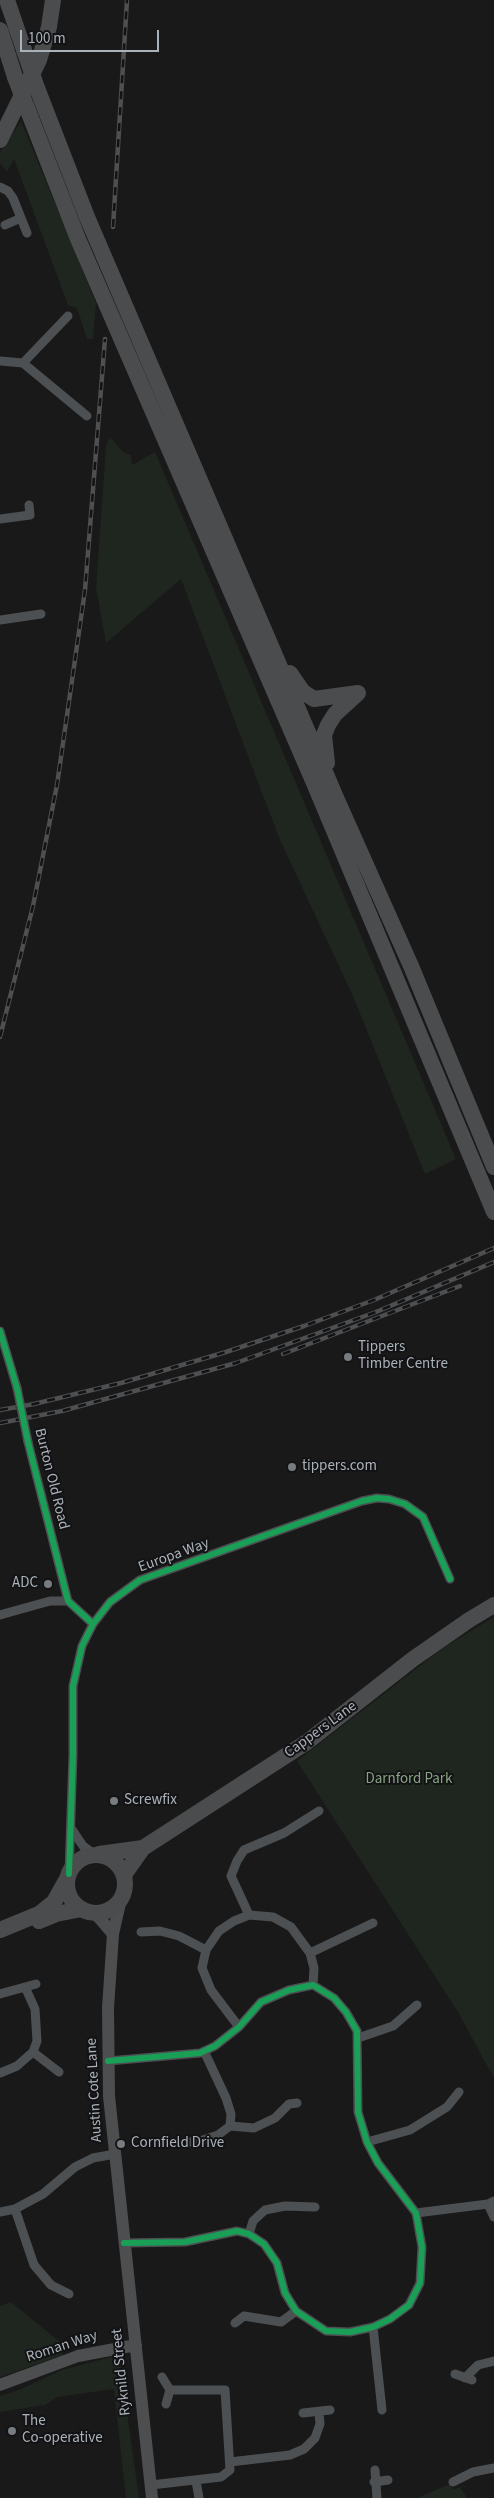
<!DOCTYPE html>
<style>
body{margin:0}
#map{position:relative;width:494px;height:2498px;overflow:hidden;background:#191919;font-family:"Source Sans 3",sans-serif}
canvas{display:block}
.scale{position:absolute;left:20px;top:30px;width:139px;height:22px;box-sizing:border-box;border:2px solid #aab2b9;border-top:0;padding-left:6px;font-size:15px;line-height:18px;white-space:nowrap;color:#aab2b9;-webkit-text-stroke:4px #131315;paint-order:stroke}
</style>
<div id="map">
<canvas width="494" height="2498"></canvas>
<div class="scale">100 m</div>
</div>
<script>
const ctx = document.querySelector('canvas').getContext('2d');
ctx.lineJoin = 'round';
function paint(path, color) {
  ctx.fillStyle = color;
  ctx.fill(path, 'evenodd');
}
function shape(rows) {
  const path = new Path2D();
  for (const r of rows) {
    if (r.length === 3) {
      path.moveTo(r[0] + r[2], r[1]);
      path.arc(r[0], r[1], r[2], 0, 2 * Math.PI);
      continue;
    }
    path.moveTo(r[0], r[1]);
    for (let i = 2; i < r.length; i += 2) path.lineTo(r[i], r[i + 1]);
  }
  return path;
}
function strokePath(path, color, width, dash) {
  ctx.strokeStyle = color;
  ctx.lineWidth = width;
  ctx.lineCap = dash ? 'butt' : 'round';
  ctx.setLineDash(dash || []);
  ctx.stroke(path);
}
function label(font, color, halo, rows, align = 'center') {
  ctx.font = font + ' "Source Sans 3",sans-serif';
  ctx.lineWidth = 4;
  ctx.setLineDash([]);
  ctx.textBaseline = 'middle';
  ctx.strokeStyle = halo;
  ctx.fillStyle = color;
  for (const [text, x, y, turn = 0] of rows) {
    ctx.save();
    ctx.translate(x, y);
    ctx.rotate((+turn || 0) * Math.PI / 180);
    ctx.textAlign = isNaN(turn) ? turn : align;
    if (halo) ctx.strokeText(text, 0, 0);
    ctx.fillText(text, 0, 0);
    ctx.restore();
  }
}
paint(shape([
 [21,121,96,303,93,339,87,339,77,308,68,305,14,159,7,172,0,163,0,152],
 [110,437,123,452,131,455,132,465,155,452,456,1159,425,1174,353,996,280,840,181,579,106,643,96,588,106,447],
 [494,1617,494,2078,458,2012,297,1761,443,1648],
 [11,2302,59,2341,63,2355,0,2377,0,2306],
 [119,2355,139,2498,126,2498,114,2389,57,2397,45,2405,0,2412,0,2396,19,2390,62,2370],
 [449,2484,454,2490,460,2487,467,2498,418,2498]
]), '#1f261f');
strokePath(shape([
 [0,187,8,191,13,198,27,233],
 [5,225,21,218],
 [0,361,23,363,87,416],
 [23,363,68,316],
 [0,519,30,515,29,505],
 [0,620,41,614],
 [0,1331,17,1388],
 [28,1442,68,1601,93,1624],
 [0,1615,50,1601,68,1601],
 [71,1828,83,1846,94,1854],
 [69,1874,73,1755,73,1686,82,1646,93,1624,110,1602,140,1580,362,1501,377,1498,389,1499,405,1504,423,1517,450,1579],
 [249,1915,231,1876,237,1861,244,1850,284,1833,319,1811],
 [141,1932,160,1931,179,1936,206,1950],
 [310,1953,373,1923],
 [0,1994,36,1984],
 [239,2027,211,1990,202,1968,206,1950,219,1931,234,1921,249,1915,273,1917,291,1927,310,1953,314,1968,313,1985],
 [358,2038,393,2026,417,2005],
 [33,2052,59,2072],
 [108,2061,200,2053,215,2046,239,2027,261,2002,289,1990,313,1985,334,1998,346,2012,357,2031,358,2112,367,2142,378,2163,416,2213,422,2247,420,2283,409,2305,390,2319,373,2327,350,2332,326,2331,296,2311,285,2293,277,2263,264,2244,249,2234,237,2231,185,2242,124,2243],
 [0,2073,17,2066,26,2058,33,2052,37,2041,35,2009,25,1987],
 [230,2126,254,2128,275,2118,289,2104,297,2103],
 [367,2142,410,2130,447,2107,459,2092],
 [177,2143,200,2141,218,2135,230,2126,231,2114,226,2098,204,2051],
 [488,2204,494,2217],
 [15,2209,34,2265,51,2285,69,2294],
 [0,2212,15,2209,43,2194,75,2167,93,2158,115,2154],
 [416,2213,488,2204,494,2201],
 [249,2234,253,2221,265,2210,285,2206,315,2207],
 [235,2323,244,2316,281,2322,296,2311],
 [373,2327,382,2410],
 [455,2374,472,2380],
 [162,2377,170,2390,166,2404],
 [465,2378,478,2365,494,2361],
 [303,2413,330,2410],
 [230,2462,290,2455,304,2449,315,2438,320,2424,319,2413],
 [375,2470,377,2498],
 [196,2481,199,2498],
 [374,2482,388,2480],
 [453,2482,473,2472,494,2468],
 [151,2485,221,2477,230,2470,225,2390,170,2390]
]), '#4d5052', 9);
strokePath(shape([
 [121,1899,113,1934,108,2008,109,2096,152,2498],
 [95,1913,113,1934],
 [0,2385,78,2356,136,2345]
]), '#4c4e50', 12);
strokePath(shape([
 [7,0,24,50],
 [0,30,15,77],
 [37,88,87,217,337,800,411,966,494,1167],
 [27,108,78,239,314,783,494,1212],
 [0,140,39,60,49,27,53,0],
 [290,673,303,692,314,699,358,693],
 [327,763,324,735,328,725,335,714,358,693],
 [99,1854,143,1848],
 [96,1884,29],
 [124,1875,143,1848,307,1742,413,1659,469,1620,494,1605],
 [39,1921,56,1914,82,1909],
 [0,1930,39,1914,54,1902,68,1877]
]), '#4b4c4e', 16);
const rail = shape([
 [113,227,127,0],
 [0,1037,33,906,57,785,85,590,105,339],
 [283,1354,460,1286],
 [0,1410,34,1404,121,1383,226,1352,304,1326,374,1300,494,1248],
 [0,1423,62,1411,236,1363,376,1312,494,1262]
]);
strokePath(rail, '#4d4f50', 4.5);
strokePath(rail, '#131315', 2.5, [8]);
strokePath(shape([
 [17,1388,28,1442]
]), '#4d5052', 9);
strokePath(shape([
 [24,50,37,88],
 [15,77,27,108]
]), '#4b4c4e', 16);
strokePath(shape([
 [0,1331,17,1388,28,1442,68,1601,93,1624],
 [69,1874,73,1755,73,1686,82,1646,93,1624,110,1602,140,1580,362,1501,377,1498,389,1499,405,1504,423,1517,450,1579],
 [108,2061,200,2053,215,2046,239,2027,261,2002,289,1990,313,1985,334,1998,346,2012,357,2031,358,2112,367,2142,378,2163,416,2213,422,2247,420,2283,409,2305,390,2319,373,2327,350,2332,326,2331,296,2311,285,2293,277,2263,264,2244,249,2234,237,2231,185,2242,124,2243]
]), '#1a9f57', 6);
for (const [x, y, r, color] of [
 [348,1357,5,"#777c81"],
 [292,1467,5,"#777c81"],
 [48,1584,5,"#777c81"],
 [114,1801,5,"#777c81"],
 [121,2144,5,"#777c81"],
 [12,2431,5,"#777c81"]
]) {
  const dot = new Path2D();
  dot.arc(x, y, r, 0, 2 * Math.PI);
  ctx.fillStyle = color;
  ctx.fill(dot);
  strokePath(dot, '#131315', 2);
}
label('15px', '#aab2b9', '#131315', [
 ["Tippers",358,1348],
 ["Timber Centre",358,1365],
 ["tippers.com",302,1467],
 ["ADC",38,1584,"right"],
 ["Screwfix",124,1801],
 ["Cornfield Drive",131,2144],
 ["The",22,2422],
 ["Co-operative",22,2439]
], 'left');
label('15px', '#aab2b9', '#131315', [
 ["Burton Old Road",51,1479,76],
 ["Europa Way",174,1556,-20],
 ["Cappers Lane",321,1730,-36],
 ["Austin Cote Lane",95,2090,-93],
 ["Roman Way",62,2347,-18],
 ["Ryknild Street",122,2372,-96]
]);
label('15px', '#87a482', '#131315', [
 ["Darnford Park",409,1780]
]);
</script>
